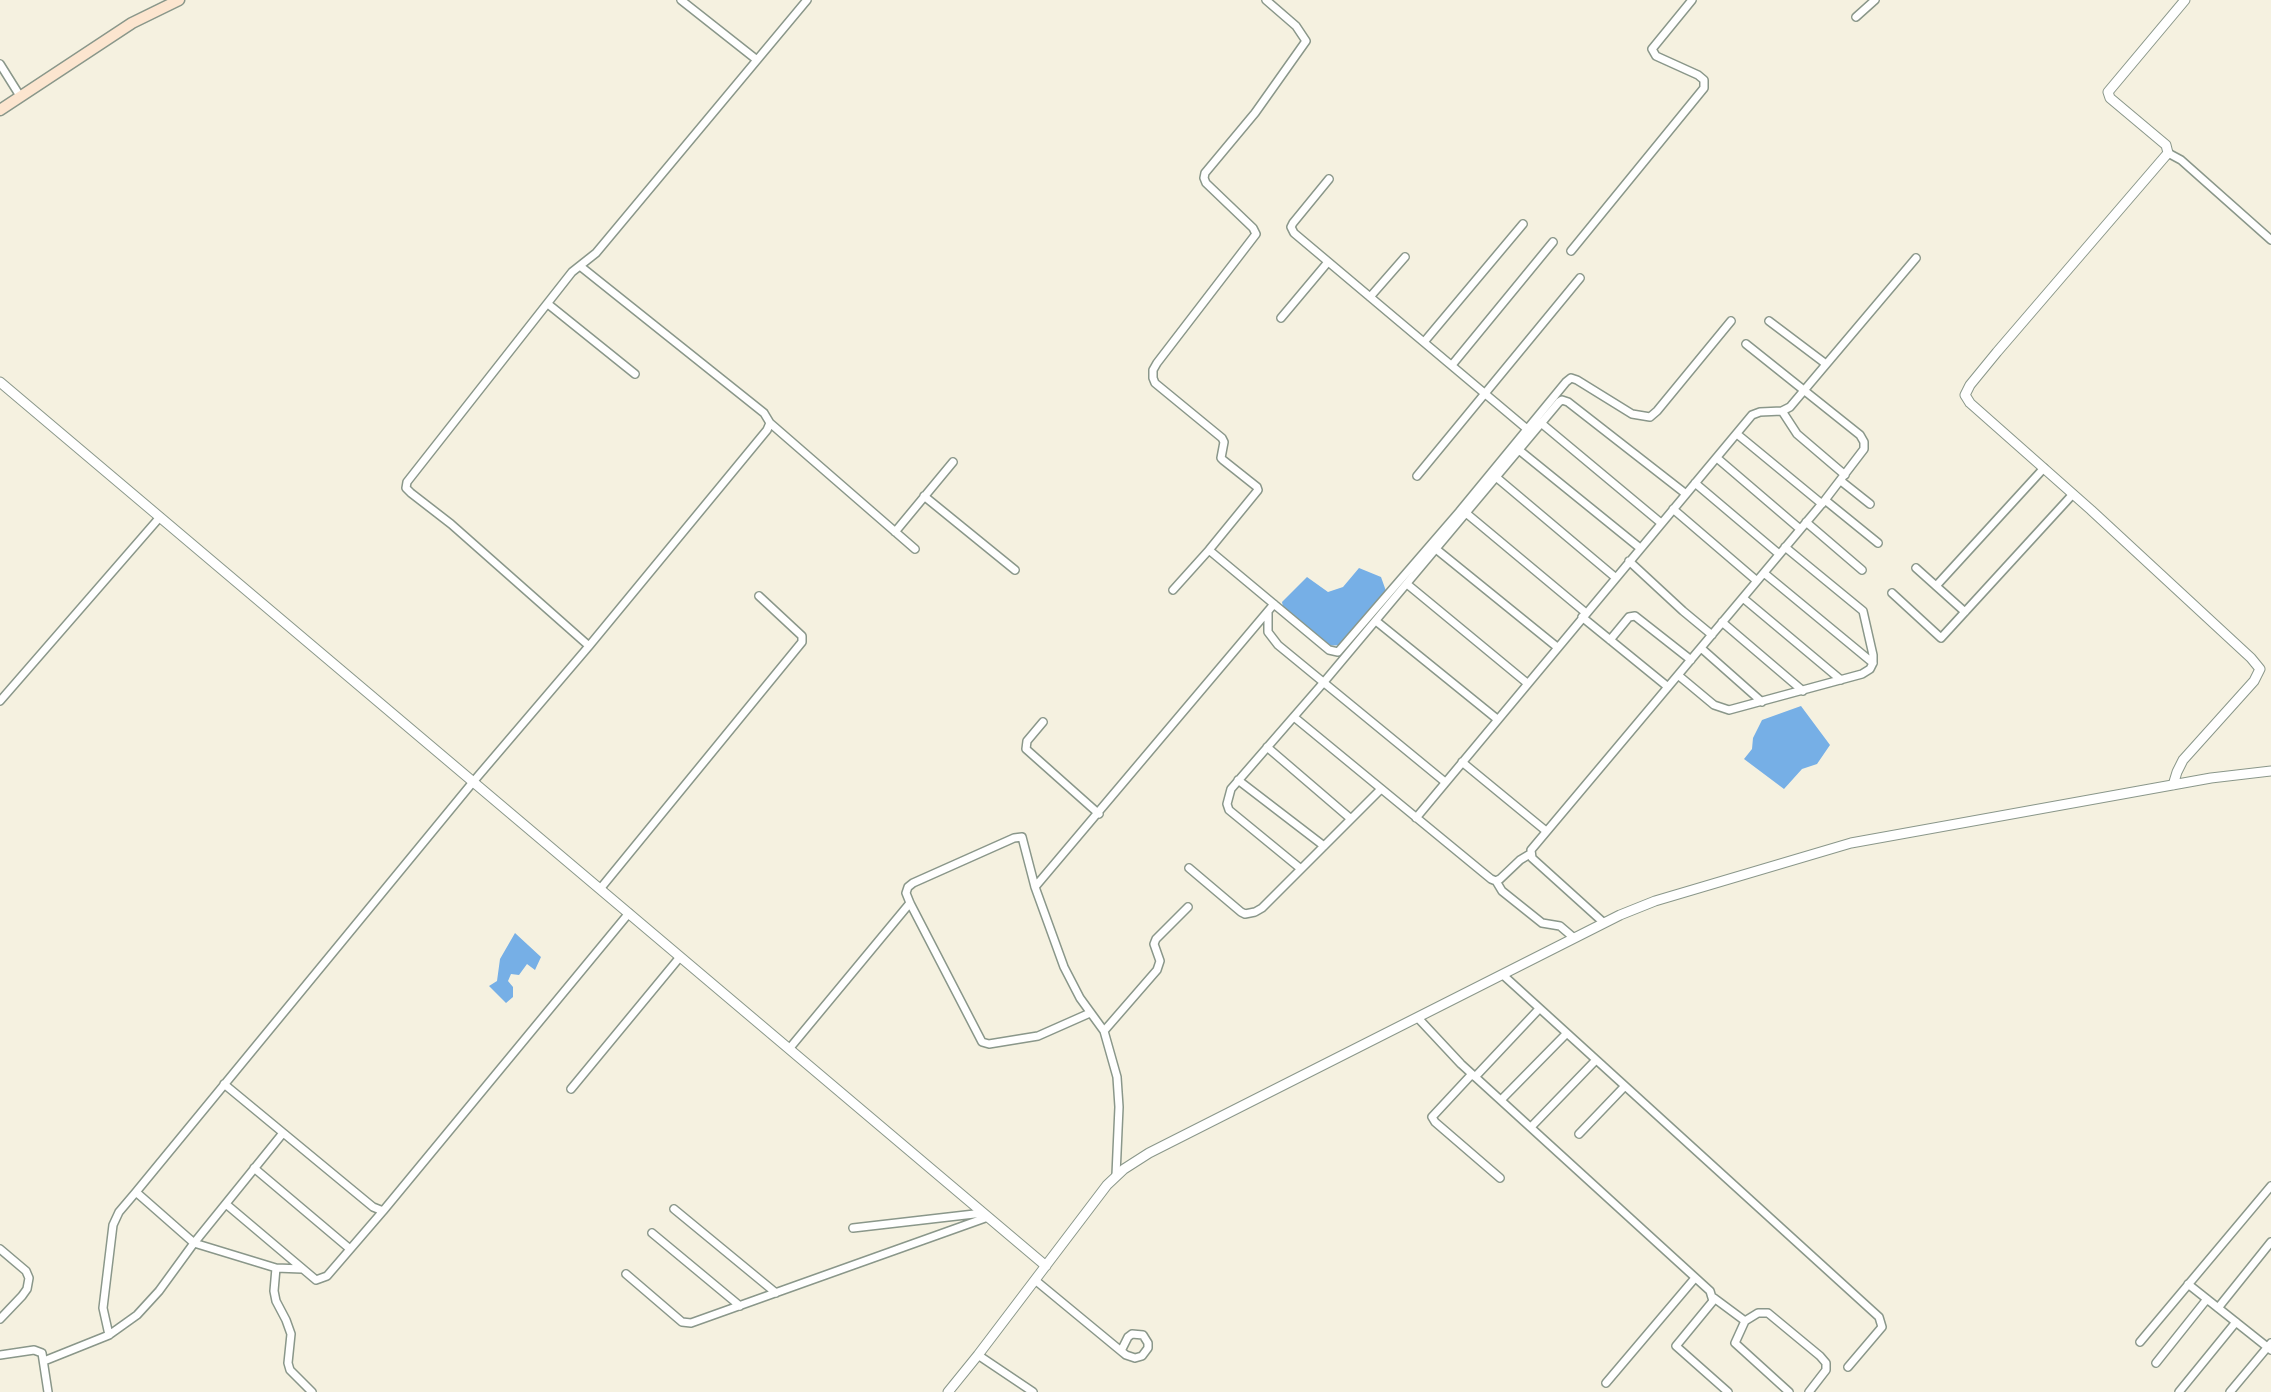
<!DOCTYPE html>
<style>
body{margin:0}
canvas{display:block;background:#f5f1e0}
</style>
<canvas width="2271" height="1392"></canvas>
<script>
const ctx = document.querySelector('canvas').getContext('2d');
ctx.lineJoin = 'round';
function paint(path, color) {
  ctx.fillStyle = color;
  ctx.fill(path, 'evenodd');
}
function shape(rows) {
  const path = new Path2D();
  for (const r of rows) {
    path.moveTo(r[0], r[1]);
    for (let i = 2; i < r.length; i += 2) path.lineTo(r[i], r[i + 1]);
  }
  return path;
}
function strokePath(path, color, width, dash) {
  ctx.strokeStyle = color;
  ctx.lineWidth = width;
  ctx.lineCap = dash ? 'butt' : 'round';
  ctx.setLineDash(dash || []);
  ctx.stroke(path);
}
paint(shape([
 [1359,568,1381,577,1386,591,1342,645,1325,646,1284,612,1282,602,1307,577,1328,592,1343,587],
 [1801,706,1830,745,1817,764,1802,769,1784,789,1744,759,1752,749,1753,738,1762,720],
 [515,933,541,957,535,970,527,964,519,975,511,974,508,981,513,987,513,997,506,1003,489,986,497,981,500,959]
]), '#76afe6');
const minor = shape([
 [681,0,757,60],
 [1856,17,1875,0],
 [0,64,20,96],
 [2168,153,2181,160,2271,240],
 [1329,179,1293,223,1291,227,1294,233,1527,429],
 [1571,251,1704,88,1704,80,1698,75,1656,56,1652,49,1692,0],
 [1370,297,1405,257],
 [548,304,635,374],
 [1281,318,1328,262],
 [1769,321,1826,364],
 [1424,342,1523,224],
 [1452,365,1553,242],
 [1782,411,1797,434,1845,475],
 [770,423,915,549],
 [1541,423,1661,523],
 [1737,434,1822,504],
 [1519,450,1640,548],
 [1717,458,1800,529],
 [1417,476,1580,278],
 [1496,477,1616,578],
 [1841,481,1870,504],
 [1695,483,1779,554],
 [924,496,1015,570],
 [1825,500,1878,543],
 [1673,509,1757,581],
 [1466,513,1586,613],
 [1806,522,1862,570],
 [895,532,953,462],
 [1436,549,1557,647],
 [1209,550,1329,650,1338,652,1459,512,1566,382,1571,378,1577,380,1632,414,1650,417,1657,411,1731,321],
 [1629,561,1683,611,1712,635],
 [1916,568,1965,612],
 [1764,573,1873,663],
 [1407,584,1527,683],
 [1936,586,2044,468],
 [1173,590,1209,550,1258,490,1257,487,1223,460,1221,458,1224,442,1222,438,1155,383,1153,378,1153,370,1157,363,1256,234,1253,228,1206,183,1204,178,1205,173,1255,113,1306,41,1296,26,1266,0],
 [1892,593,1941,638,2073,494],
 [1743,598,1841,680],
 [1268,612,1268,632,1278,645,1445,782],
 [1582,617,1668,687],
 [1376,621,1497,719],
 [1722,622,1803,691],
 [1610,640,1629,617,1635,616,1691,660],
 [589,646,451,524,411,493,406,488,407,482,572,272,596,253,807,0],
 [1701,648,1762,702],
 [1678,675,1714,705,1729,710,1862,674,1870,669,1873,663,1873,655,1863,611,1785,547],
 [0,701,160,517],
 [1294,717,1491,879,1496,881,1500,879,1520,860,1530,854],
 [1043,722,1027,741,1026,749,1099,814],
 [1267,747,1351,819],
 [1462,762,1546,831],
 [1238,780,1324,846],
 [1416,818,1752,415,1760,412,1782,411,1790,407,1916,258],
 [1189,868,1241,912,1245,914,1255,912,1262,908,1381,789],
 [1301,869,1229,810,1227,804,1231,789,1324,682,1559,402,1562,400,1568,402,1686,494],
 [1496,881,1502,891,1542,923,1560,926,1574,938],
 [1035,887,1274,604],
 [600,889,802,642,802,636,759,596],
 [1604,923,1532,858,1531,850,1825,500,1864,449,1864,442,1860,435,1746,344],
 [1503,975,1879,1317,1882,1327,1848,1367],
 [1090,1013,1038,1036,989,1044,982,1042,910,903,906,893,908,887,913,883,1014,838,1022,837,1035,887,1064,967,1080,998,1104,1031],
 [1418,1018,1461,1064,1710,1291,1713,1301,1676,1346,1728,1392],
 [789,1049,910,903],
 [1472,1074,1432,1117,1435,1122,1500,1178],
 [1475,1077,1539,1009],
 [224,1084,373,1207,383,1211,629,913],
 [571,1089,680,957],
 [1501,1100,1566,1034],
 [1531,1127,1595,1061],
 [1579,1134,1624,1087],
 [254,1168,350,1249],
 [1116,1175,1119,1107,1117,1077,1104,1031,1157,970,1160,961,1154,944,1156,939,1188,907],
 [226,1204,316,1280,327,1276,383,1211],
 [674,1209,776,1293],
 [853,1228,983,1213],
 [652,1233,740,1306],
 [0,1249,26,1271,29,1278,27,1289,22,1296,0,1319],
 [276,1268,302,1269],
 [626,1274,682,1322,691,1323,988,1217],
 [1035,1280,1121,1351,1126,1355,1135,1358,1142,1356,1148,1348,1148,1343,1143,1335,1132,1334,1128,1337,1121,1351],
 [2188,1284,2271,1350],
 [1714,1298,1745,1321,1758,1313,1768,1313,1820,1356,1826,1363,1826,1370,1809,1392],
 [2218,1308,2271,1242],
 [1745,1321,1735,1343,1789,1392],
 [109,1335,103,1308,113,1225,119,1212,136,1192],
 [2140,1342,2271,1186],
 [0,1355,34,1350,42,1353,48,1392],
 [978,1355,1033,1392],
 [44,1361,109,1335,137,1315,159,1291,194,1243,283,1133],
 [2156,1363,2207,1299],
 [1606,1383,1695,1278],
 [312,1392,290,1370,288,1363,291,1334,286,1320,276,1301,274,1291,276,1268,194,1243,136,1192,473,782,589,646,767,430,770,423,764,413,580,266],
 [2179,1392,2236,1322],
 [2230,1392,2271,1343]
]);
const tertiary = shape([
 [0,382,1046,1266],
 [2173,785,2177,772,2183,760,2254,681,2260,669,2251,658,2091,510,1970,403,1965,395,1970,385,1997,352,2168,153,2166,145,2110,98,2108,92,2185,0],
 [948,1392,978,1355,1107,1185,1124,1169,1149,1153,1620,915,1655,901,1851,843,2211,778,2271,771]
]);
const secondary = shape([
 [0,110,132,23,179,0]
]);
strokePath(minor, '#8a978a', 10);
strokePath(tertiary, '#8a978a', 11);
strokePath(secondary, '#8a978a', 13);
strokePath(minor, '#fff', 7);
strokePath(tertiary, '#fff', 9);
strokePath(secondary, '#fce5cf', 10);
</script>
